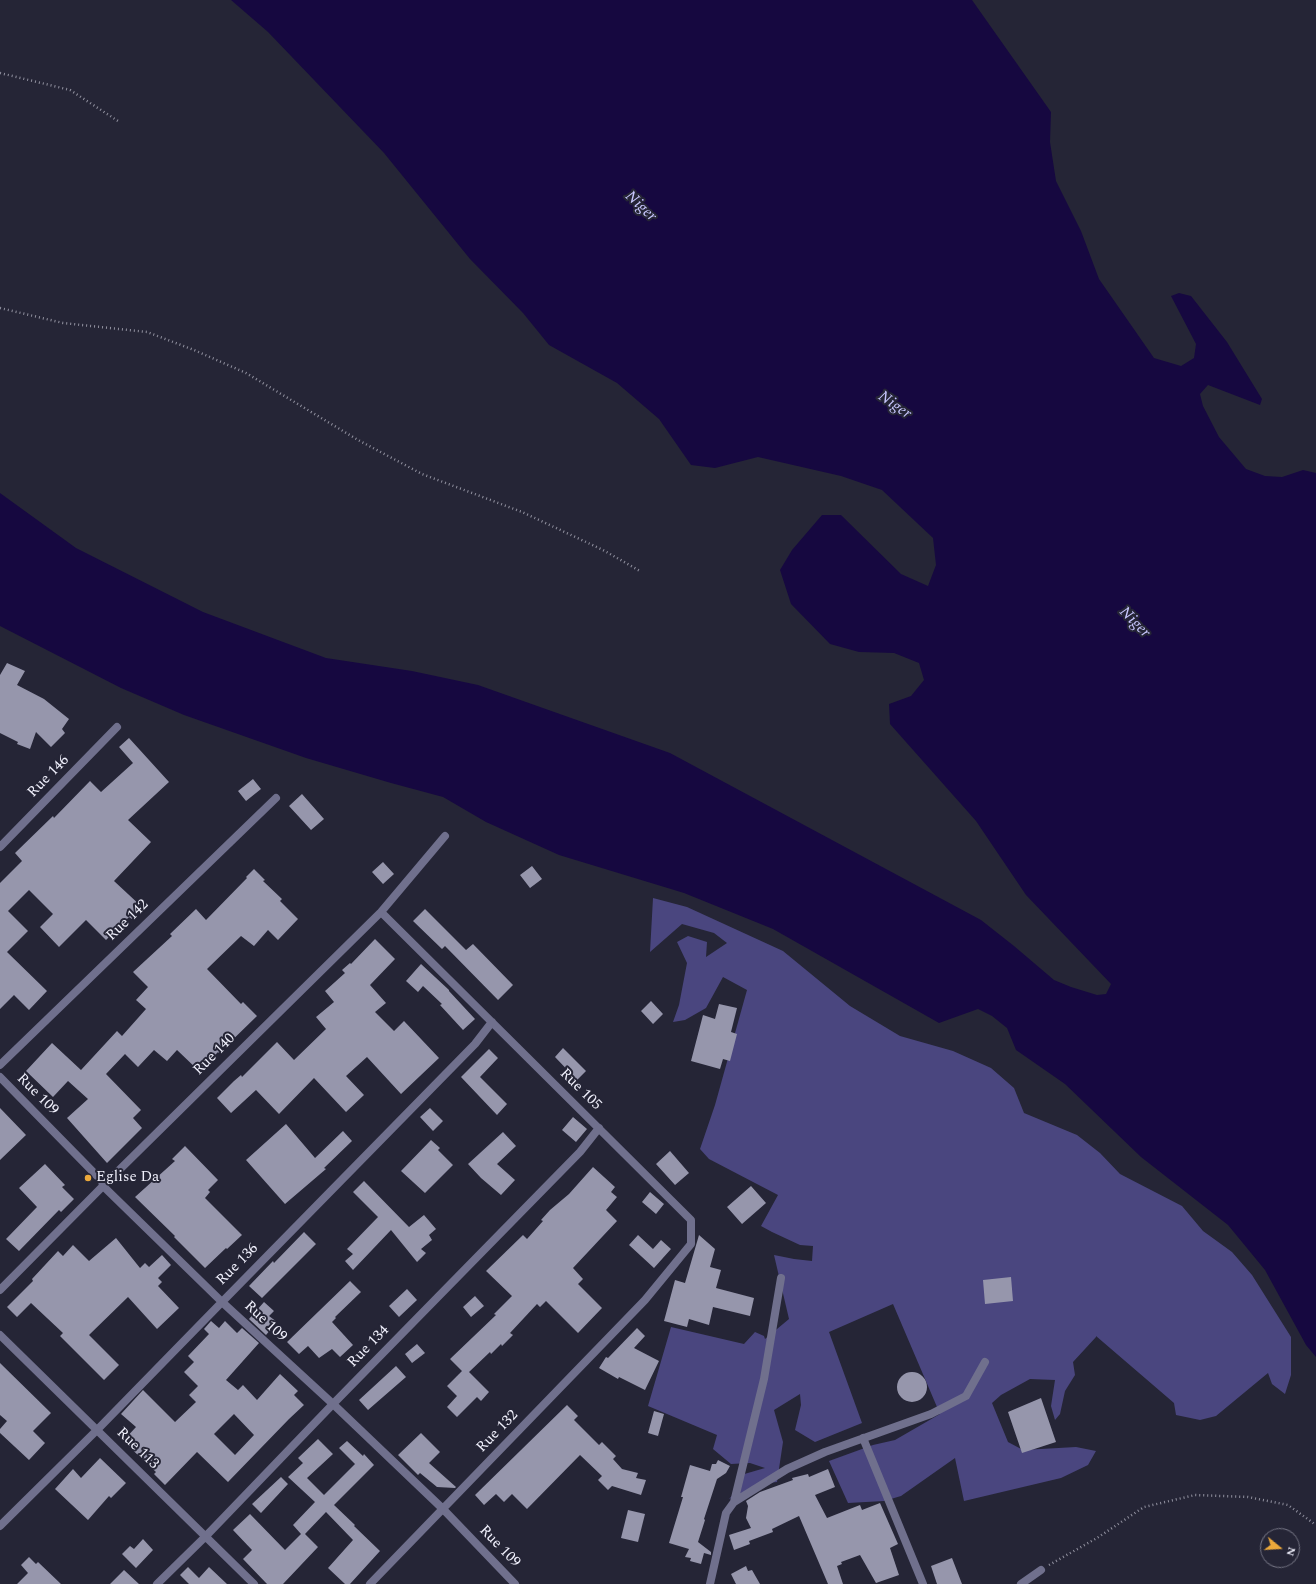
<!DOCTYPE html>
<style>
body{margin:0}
#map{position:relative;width:1316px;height:1584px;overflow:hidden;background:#252536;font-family:Spectral,serif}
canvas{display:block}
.north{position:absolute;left:1260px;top:1528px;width:40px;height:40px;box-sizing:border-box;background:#252536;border:1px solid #767685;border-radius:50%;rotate:108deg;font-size:11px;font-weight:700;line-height:16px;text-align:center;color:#f0f0fc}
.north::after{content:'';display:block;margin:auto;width:14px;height:18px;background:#eca93b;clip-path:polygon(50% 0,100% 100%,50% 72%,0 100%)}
</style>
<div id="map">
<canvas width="1316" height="1584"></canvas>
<div class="north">N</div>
</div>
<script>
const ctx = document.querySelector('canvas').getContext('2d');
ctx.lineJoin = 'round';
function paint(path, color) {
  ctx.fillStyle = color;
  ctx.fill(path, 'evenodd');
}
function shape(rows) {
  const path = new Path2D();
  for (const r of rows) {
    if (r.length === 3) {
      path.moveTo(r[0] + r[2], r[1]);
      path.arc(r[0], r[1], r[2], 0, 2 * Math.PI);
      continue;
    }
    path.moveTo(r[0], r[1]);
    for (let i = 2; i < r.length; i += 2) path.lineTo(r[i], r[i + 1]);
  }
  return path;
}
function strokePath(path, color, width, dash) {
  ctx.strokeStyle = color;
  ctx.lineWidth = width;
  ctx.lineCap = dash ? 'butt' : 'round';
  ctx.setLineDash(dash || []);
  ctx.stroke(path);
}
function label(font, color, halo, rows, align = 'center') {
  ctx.font = font + ' Spectral,serif';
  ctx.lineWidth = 4;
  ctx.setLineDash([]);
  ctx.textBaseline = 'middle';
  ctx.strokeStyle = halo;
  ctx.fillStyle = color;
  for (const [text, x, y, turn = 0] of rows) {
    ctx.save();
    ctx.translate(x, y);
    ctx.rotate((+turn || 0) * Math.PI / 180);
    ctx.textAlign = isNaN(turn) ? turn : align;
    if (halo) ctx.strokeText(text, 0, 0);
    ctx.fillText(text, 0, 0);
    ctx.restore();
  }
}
paint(shape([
 [653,898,687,907,783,951,850,1006,900,1036,953,1051,991,1068,1014,1088,1024,1113,1077,1135,1100,1153,1120,1174,1182,1206,1203,1231,1232,1252,1252,1275,1291,1337,1291,1375,1285,1394,1272,1384,1268,1373,1216,1416,1200,1420,1176,1415,1174,1403,1096,1336,1096,1337,1073,1362,1075,1375,1065,1391,1060,1414,1055,1420,1051,1406,1055,1380,1030,1379,1001,1395,992,1403,1008,1442,1023,1450,1076,1447,1096,1451,1088,1465,1061,1478,964,1501,955,1458,901,1496,884,1501,848,1503,829,1461,873,1445,895,1440,940,1414,893,1304,829,1332,862,1423,815,1442,795,1430,801,1405,800,1394,774,1410,783,1442,777,1482,759,1484,747,1492,729,1499,739,1488,741,1475,765,1468,750,1463,731,1464,713,1449,717,1435,648,1406,671,1327,744,1344,755,1332,764,1336,765,1339,789,1319,774,1255,794,1259,812,1261,813,1246,800,1245,772,1232,761,1226,778,1195,709,1159,700,1149,715,1105,747,990,723,977,706,1008,685,1020,673,1022,679,1005,687,963,677,942,688,936,707,942,706,957,727,943,714,933,682,924,650,952]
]), '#4a467f');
paint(shape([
 [231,0,972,0,1051,112,1050,142,1056,181,1081,231,1099,279,1154,358,1181,366,1194,358,1196,344,1171,296,1179,293,1191,296,1227,342,1262,399,1260,405,1208,385,1200,394,1203,406,1219,437,1246,469,1265,476,1282,477,1303,470,1316,473,1316,1357,1306,1345,1265,1270,1228,1225,1141,1157,1065,1084,1016,1050,1007,1028,992,1016,978,1009,939,1023,773,929,684,893,559,855,486,822,443,797,391,783,306,758,184,715,121,688,0,626,0,493,76,548,203,612,326,658,412,671,478,685,670,753,981,920,1014,946,1054,980,1071,987,1097,995,1106,994,1111,984,1026,895,976,821,890,724,889,704,911,696,924,680,919,663,894,653,859,652,830,644,791,604,780,570,792,550,822,515,841,515,901,574,928,586,936,565,933,538,882,490,841,476,758,457,715,468,691,465,659,419,617,383,549,345,523,313,470,259,384,153,268,32]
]), '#160840');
paint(shape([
 [7,663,25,671,17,685,44,699,69,719,62,729,65,733,51,747,36,732,30,749,17,744,18,742,0,733,0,675],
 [129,738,169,782,128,820,151,842,114,881,142,907,132,919,129,917,106,940,86,920,59,947,40,927,53,914,29,890,8,911,28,931,7,952,47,991,29,1010,14,995,0,1009,0,883,22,861,15,853,53,816,54,818,90,781,101,792,133,763,119,747],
 [253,779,261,789,246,801,238,791],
 [302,794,324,819,311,830,289,806],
 [383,862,394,874,383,884,372,872],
 [532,866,542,879,530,888,520,875],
 [254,869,265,880,263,881,282,899,280,901,298,919,278,940,268,930,254,946,241,936,207,969,241,1004,243,1002,257,1016,219,1053,218,1052,199,1071,177,1050,167,1061,154,1050,138,1067,125,1054,106,1074,141,1110,133,1118,142,1128,107,1163,67,1118,88,1099,68,1081,53,1097,26,1071,52,1043,81,1070,117,1031,122,1036,146,1009,136,1000,148,987,133,972,172,936,170,934,196,909,206,920,247,878,246,877],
 [425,909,466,950,473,944,513,985,498,1000,445,946,442,949,413,921],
 [375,939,395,959,370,985,386,1003,375,1012,394,1031,404,1021,439,1058,401,1094,367,1057,346,1076,364,1095,346,1112,314,1078,279,1114,256,1090,231,1113,217,1098,234,1081,241,1075,242,1077,277,1042,294,1060,326,1029,316,1017,334,1002,325,991,345,973,342,970,350,963,351,964],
 [421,964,449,990,449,991,475,1019,463,1030,440,1005,442,1004,423,986,418,992,406,981],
 [651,1001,663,1014,653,1024,641,1011],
 [719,1004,737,1008,731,1032,737,1034,730,1061,723,1059,720,1069,691,1061,703,1015,715,1019],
 [563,1048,586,1071,577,1080,555,1057],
 [489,1049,498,1058,480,1077,507,1104,497,1115,461,1077],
 [0,1108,26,1135,0,1160],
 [430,1108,443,1121,433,1131,420,1117],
 [573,1117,587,1129,576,1142,562,1130],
 [286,1124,315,1158,343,1131,352,1141,324,1168,326,1169,285,1204,246,1160],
 [503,1132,516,1146,497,1164,515,1180,501,1195,481,1178,468,1164],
 [431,1140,440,1148,438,1150,453,1165,425,1193,401,1171],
 [185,1146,218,1180,208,1190,210,1192,205,1198,242,1235,227,1249,226,1248,205,1268,174,1237,175,1236,135,1197,175,1161,172,1159],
 [670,1151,689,1173,675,1185,656,1164],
 [45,1164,65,1185,62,1187,74,1199,61,1212,59,1210,19,1251,6,1239,37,1207,19,1188],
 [593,1167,615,1187,611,1192,617,1197,606,1210,617,1221,573,1268,583,1279,578,1284,602,1308,578,1333,546,1301,540,1307,537,1304,510,1333,513,1335,502,1346,501,1344,491,1354,490,1352,469,1372,489,1392,481,1401,477,1397,457,1417,447,1407,457,1396,447,1386,462,1371,450,1359,496,1315,494,1314,512,1296,486,1271,523,1235,527,1239,543,1221,541,1220,550,1210,569,1194],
 [364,1181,409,1227,424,1215,436,1229,429,1235,432,1240,421,1249,426,1253,417,1262,391,1230,353,1270,345,1261,353,1254,347,1249,378,1217,353,1192],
 [751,1186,766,1203,742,1224,727,1207],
 [650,1192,664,1204,656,1214,642,1202],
 [304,1232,316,1244,262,1298,249,1286,273,1261,274,1263],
 [638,1235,653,1249,661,1240,671,1249,654,1268,629,1245],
 [699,1235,715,1249,710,1267,721,1270,716,1288,754,1298,750,1316,713,1307,709,1325,689,1319,687,1327,664,1321,675,1280,685,1283],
 [116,1238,140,1268,145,1263,149,1267,162,1255,171,1265,158,1278,162,1282,158,1286,179,1308,157,1329,128,1297,89,1335,119,1365,104,1380,60,1336,63,1333,31,1303,17,1317,7,1307,33,1281,32,1279,58,1251,63,1256,73,1245,89,1261],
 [1011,1277,1013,1301,985,1304,983,1280],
 [350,1281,361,1292,335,1317,336,1318,332,1322,353,1345,340,1357,332,1349,319,1358,308,1346,299,1354,287,1342],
 [407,1289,417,1300,399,1317,389,1306],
 [475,1296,484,1306,471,1317,463,1307],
 [264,1302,274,1311,269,1316,277,1322,266,1335,249,1319],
 [211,1321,219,1328,225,1321,237,1333,242,1328,259,1343,226,1380,238,1390,243,1385,257,1400,280,1374,298,1391,294,1395,304,1405,289,1419,228,1482,197,1452,165,1485,154,1474,156,1472,123,1441,136,1427,121,1414,143,1390,175,1422,196,1402,189,1395,198,1386,184,1372,194,1362,188,1356,209,1334,204,1329],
 [234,1414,254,1435,235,1455,214,1434],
 [637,1328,645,1336,634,1348,659,1361,645,1390,619,1377,618,1379,599,1368,606,1357,608,1358],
 [417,1344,425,1353,412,1363,405,1354],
 [0,1363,51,1413,33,1431,45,1443,29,1460,0,1433,0,1429,7,1421,0,1415],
 [396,1366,406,1377,368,1410,359,1400],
 [912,1387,15],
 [1041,1398,1056,1442,1022,1453,1008,1412],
 [567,1405,578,1416,574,1420,599,1445,602,1442,616,1456,613,1459,622,1469,638,1473,636,1478,646,1480,641,1495,612,1486,608,1490,598,1480,602,1476,580,1455,527,1509,512,1494,504,1502,496,1494,484,1505,475,1495],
 [654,1411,664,1414,658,1436,648,1433],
 [421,1433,440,1452,429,1463,456,1487,455,1488,437,1487,420,1473,418,1475,398,1455],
 [318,1439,333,1454,307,1478,324,1495,355,1464,339,1448,347,1441,363,1456,364,1454,374,1465,334,1505,355,1525,354,1526,380,1551,350,1584,345,1584,328,1568,353,1540,326,1512,305,1534,318,1547,283,1584,267,1584,243,1559,252,1550,233,1530,250,1514,285,1550,301,1534,293,1525,315,1502,288,1477,303,1463,298,1458],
 [100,1458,126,1483,111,1498,109,1496,88,1520,55,1489,73,1469,81,1478],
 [718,1460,730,1466,726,1473,717,1479,704,1519,705,1520,698,1542,711,1552,711,1555,704,1553,701,1564,690,1561,691,1558,685,1557,689,1549,669,1543,683,1497,681,1497,690,1465,710,1471,712,1464,716,1464],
 [828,1469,835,1487,815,1495,827,1518,860,1505,862,1510,880,1503,898,1544,890,1548,899,1575,876,1583,860,1555,841,1562,842,1564,837,1566,843,1584,828,1584,799,1516,772,1529,773,1532,749,1541,750,1544,734,1550,729,1535,751,1528,746,1518,748,1506,746,1501,760,1492,793,1480,792,1478,808,1474,809,1477],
 [281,1477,288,1484,261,1513,252,1504],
 [628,1510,645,1514,638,1542,621,1538],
 [143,1539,153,1550,136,1568,122,1554,130,1546,134,1549],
 [29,1557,36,1564,38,1562,61,1584,17,1584,28,1573,21,1565],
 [952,1558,962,1584,937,1584,931,1566],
 [746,1566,748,1571,752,1570,760,1584,736,1584,731,1574],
 [188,1567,199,1578,209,1567,227,1584,189,1584,180,1575],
 [124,1570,139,1584,110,1584]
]), '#9696ac');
strokePath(shape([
 [0,73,70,90,118,121],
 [0,308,63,323,147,332,194,350,246,373,358,440,422,474,522,512,603,550,640,571],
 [1049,1565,1097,1538,1144,1507,1195,1495,1248,1497,1288,1505,1316,1525]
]), '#9292a0', 2.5, [1, 3]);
strokePath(shape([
 [0,847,117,727],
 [0,1065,276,798],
 [0,1077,102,1181,103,1186,222,1302,333,1404,443,1509,515,1584],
 [0,1290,107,1182,381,912,445,836],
 [0,1335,254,1584],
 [863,1438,923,1584],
 [734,1502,764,1379,781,1278],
 [0,1526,97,1430,222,1302,475,1044,492,1022],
 [157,1584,206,1536,333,1404,580,1152,599,1128],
 [370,1584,645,1300,691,1244,691,1220,381,912],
 [710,1584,726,1513,734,1502,787,1469,825,1452,931,1414,966,1396,985,1362],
 [1021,1584,1041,1570]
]), '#70708d', 8);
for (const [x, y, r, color] of [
 [88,1178,4,"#eca93b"]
]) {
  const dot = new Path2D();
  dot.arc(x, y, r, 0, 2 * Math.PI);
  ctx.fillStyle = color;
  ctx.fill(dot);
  strokePath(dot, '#252536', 1.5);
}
label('15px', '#f0f0fc', '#252536', [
 ["Rue 146",49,777,-46],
 ["Rue 142",128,921,-44],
 ["Rue 140",215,1055,-45],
 ["Rue 105",580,1090,45],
 ["Rue 109",37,1095,45],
 ["Rue 136",238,1265,-45],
 ["Rue 109",265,1322,43],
 ["Rue 134",369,1347,-46],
 ["Rue 132",498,1432,-46],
 ["Rue 113",137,1449,44],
 ["Rue 109",499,1547,46]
]);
label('15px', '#f0f0fc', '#252536', [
 ["Eglise Da",96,1178]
], 'left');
label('italic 16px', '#c7c6fd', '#252536', [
 ["Niger",640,207,43],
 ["Niger",894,406,35],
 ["Niger",1134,623,45]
]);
</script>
